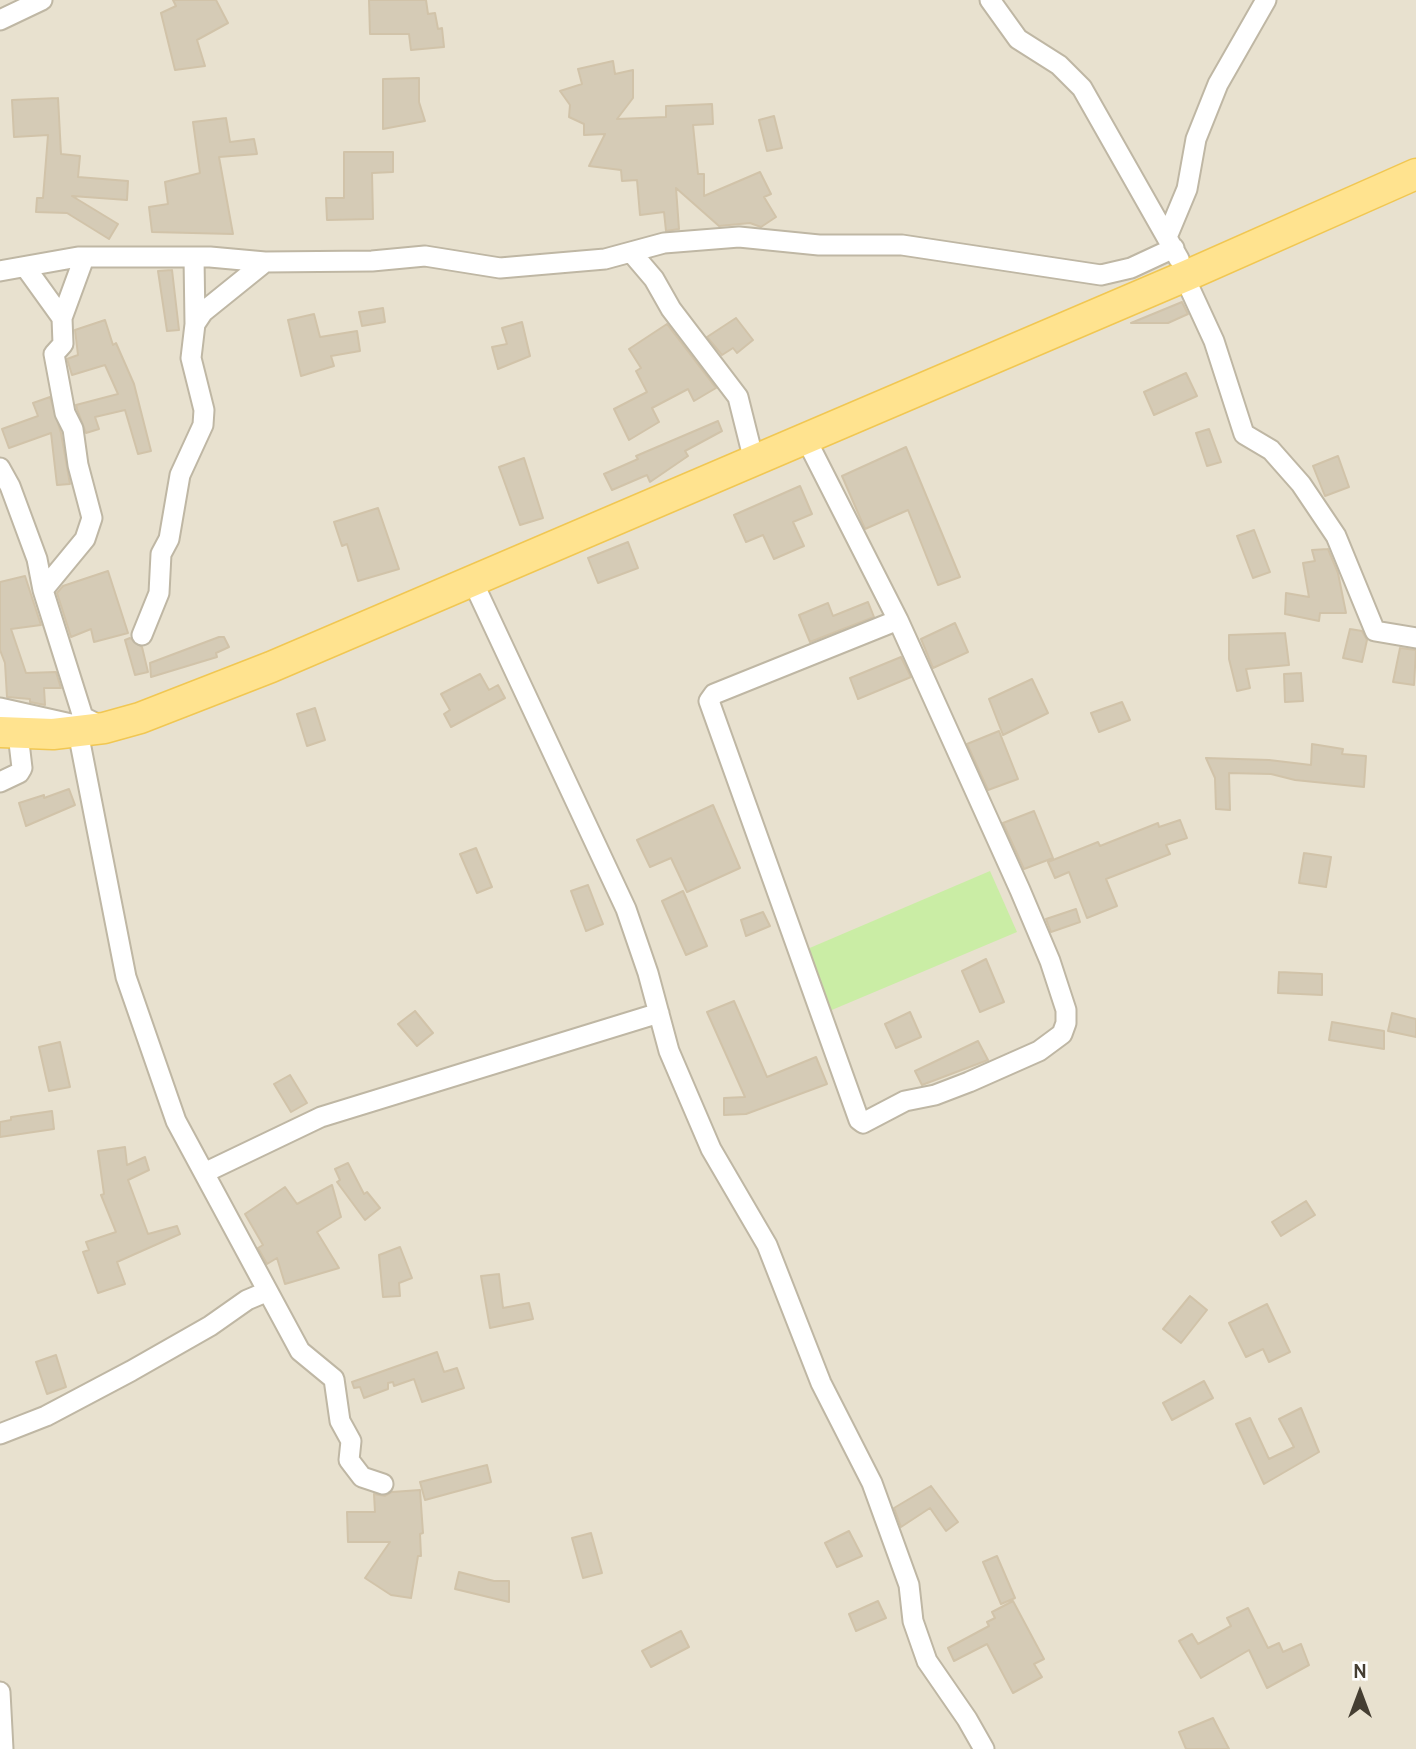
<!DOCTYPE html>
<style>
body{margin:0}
#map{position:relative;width:1416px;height:1749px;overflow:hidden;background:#f3efe2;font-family:Cabin,sans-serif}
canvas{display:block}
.north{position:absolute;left:1325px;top:1658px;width:70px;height:70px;-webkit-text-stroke:5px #fff;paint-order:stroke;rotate:0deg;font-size:19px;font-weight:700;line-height:28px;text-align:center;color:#453e32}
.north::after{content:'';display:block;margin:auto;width:24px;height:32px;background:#453e32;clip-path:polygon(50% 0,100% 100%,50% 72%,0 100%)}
</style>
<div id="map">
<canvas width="1416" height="1749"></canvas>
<div class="north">N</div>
</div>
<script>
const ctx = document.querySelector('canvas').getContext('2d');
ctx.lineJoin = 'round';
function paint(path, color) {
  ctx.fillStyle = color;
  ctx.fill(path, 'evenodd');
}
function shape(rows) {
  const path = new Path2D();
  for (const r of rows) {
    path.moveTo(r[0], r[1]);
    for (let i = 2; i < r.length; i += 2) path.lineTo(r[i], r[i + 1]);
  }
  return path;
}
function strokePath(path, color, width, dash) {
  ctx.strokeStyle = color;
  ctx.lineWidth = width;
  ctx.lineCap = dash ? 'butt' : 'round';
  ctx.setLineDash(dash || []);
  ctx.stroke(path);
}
paint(shape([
 [0,0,1416,0,1416,1749,0,1749]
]), '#e8e1cf');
paint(shape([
 [990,871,1017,932,827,1012,805,950]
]), '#caeda5');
const building = shape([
 [173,0,216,0,228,23,197,40,205,66,175,70,161,13,176,6,173,0],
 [369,0,426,0,428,14,435,13,438,29,442,28,444,47,411,50,409,34,370,34,369,0],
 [613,61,615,74,633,70,633,98,617,119,666,117,666,106,712,104,713,124,693,125,698,174,704,174,704,196,760,172,771,194,764,197,776,217,761,227,750,223,719,226,676,188,679,229,666,231,664,212,640,215,637,180,622,181,621,170,589,166,605,134,584,135,584,124,569,117,570,105,560,91,582,84,578,69,613,61],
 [419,78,419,102,425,121,383,129,383,79,419,78],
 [58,98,61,154,80,156,78,177,128,181,127,200,72,196,118,224,109,239,67,213,36,212,37,198,43,198,48,135,14,137,12,100,58,98],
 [774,116,782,148,767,151,759,120,774,116],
 [226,118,230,142,254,139,257,154,219,157,233,234,152,232,149,207,168,204,165,182,200,173,193,122,226,118],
 [344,152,393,152,393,172,372,173,373,219,327,220,326,198,344,198,344,152],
 [172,270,179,330,167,331,158,271,172,270],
 [1182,302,1188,314,1168,323,1131,323,1182,302],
 [383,308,385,322,362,326,359,312,383,308],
 [314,314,320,337,357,331,360,351,331,356,334,366,301,376,288,320,314,314],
 [736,318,753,340,737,353,733,348,722,355,707,337,736,318],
 [105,320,113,345,116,343,134,384,151,451,138,454,125,410,95,417,99,429,86,433,77,409,76,405,118,394,105,365,72,375,67,359,78,355,75,330,105,320],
 [522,322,530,356,498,369,492,347,507,344,502,328,522,322],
 [667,324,716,388,694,401,688,389,652,408,659,422,629,440,614,409,647,392,636,371,641,368,629,349,667,324],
 [1186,373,1197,396,1154,415,1144,392,1186,373],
 [50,397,61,433,70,484,57,485,51,433,9,448,2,429,38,416,33,403,50,397],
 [718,421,722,431,685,451,688,456,650,482,647,475,612,490,604,474,638,459,636,456,718,421],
 [1209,429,1221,462,1207,466,1196,433,1209,429],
 [906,447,960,577,938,585,908,510,865,529,842,476,906,447],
 [1338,456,1349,487,1325,496,1313,466,1338,456],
 [524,458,543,518,520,525,499,467,524,458],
 [800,486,812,514,793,522,804,546,774,559,763,535,746,542,734,515,800,486],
 [378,508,399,569,358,581,347,544,342,546,334,522,378,508],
 [1254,530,1270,572,1253,578,1237,536,1254,530],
 [628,542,638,568,598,583,588,558,628,542],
 [1328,549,1338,573,1346,613,1320,613,1319,621,1285,614,1286,593,1309,597,1303,563,1315,561,1312,550,1328,549],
 [108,571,128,633,94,642,91,629,71,637,57,593,63,586,108,571],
 [25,576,41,625,11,629,26,673,56,672,61,688,44,688,45,705,30,702,30,699,7,697,5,663,0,650,0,582,25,576],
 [868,602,874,617,810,642,799,615,828,603,833,616,868,602],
 [955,623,968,652,933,668,921,639,955,623],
 [1350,629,1362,631,1367,640,1362,662,1343,658,1350,629],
 [1285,633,1289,665,1246,669,1250,688,1237,691,1229,659,1229,635,1285,633],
 [219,637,224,637,229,647,216,653,217,657,151,677,150,663,219,637],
 [130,638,142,647,148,672,135,675,125,640,130,638],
 [1400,648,1416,650,1414,685,1393,682,1400,648],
 [901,657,911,677,858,699,850,678,901,657],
 [1301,673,1303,701,1285,702,1284,674,1301,673],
 [480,674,489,690,498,685,505,698,451,727,444,714,450,710,441,694,480,674],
 [1032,679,1048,713,1003,735,989,699,1032,679],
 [1122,702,1130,720,1099,732,1091,713,1122,702],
 [315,708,325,740,307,746,297,714,315,708],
 [999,731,1018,779,988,790,967,744,999,731],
 [1312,744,1343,749,1342,754,1366,756,1364,787,1295,780,1271,774,1229,773,1230,810,1216,809,1215,778,1206,758,1269,760,1311,765,1312,744],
 [69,789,75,805,26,826,19,803,44,795,44,798,69,789],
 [713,805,740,868,687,892,671,858,650,867,637,840,713,805],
 [1034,811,1053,858,1024,869,1003,823,1034,811],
 [1180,820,1187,838,1166,845,1170,854,1106,879,1117,906,1087,918,1069,872,1055,878,1048,862,1098,842,1100,846,1158,823,1159,827,1180,820],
 [476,848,492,887,477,893,460,854,476,848],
 [1304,853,1331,857,1326,887,1299,883,1304,853],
 [588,885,603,924,586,931,571,891,588,885],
 [683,891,707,946,686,955,662,901,683,891],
 [1076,909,1080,922,1051,932,1046,919,1076,909],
 [763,912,770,926,746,936,741,920,763,912],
 [986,959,1004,1002,980,1012,962,971,986,959],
 [1279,972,1322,974,1322,995,1278,993,1279,972],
 [734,1001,767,1077,816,1057,827,1084,746,1114,724,1115,724,1098,745,1097,707,1012,734,1001],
 [415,1011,433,1033,417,1046,398,1024,415,1011],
 [910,1012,921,1037,896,1048,885,1024,910,1012],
 [1392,1013,1416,1019,1416,1037,1388,1031,1392,1013],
 [1332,1022,1384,1031,1384,1049,1329,1040,1332,1022],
 [978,1041,988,1060,922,1085,915,1071,978,1041],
 [60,1042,70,1087,49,1091,39,1047,60,1042],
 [290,1075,307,1103,291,1112,274,1084,290,1075],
 [52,1111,54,1129,0,1137,0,1122,11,1120,11,1117,52,1111],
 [125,1147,127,1165,145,1157,149,1170,128,1180,148,1234,177,1226,180,1234,117,1262,125,1284,98,1293,83,1252,89,1250,86,1242,116,1232,101,1195,104,1194,98,1151,125,1147],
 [348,1163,364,1194,367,1192,380,1208,365,1220,337,1182,340,1180,335,1169,348,1163],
 [332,1185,341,1217,317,1232,339,1268,285,1284,277,1258,267,1264,258,1248,263,1245,245,1214,285,1187,297,1204,332,1185],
 [1306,1201,1315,1215,1281,1236,1272,1222,1306,1201],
 [400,1247,412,1278,399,1283,400,1296,383,1297,379,1255,400,1247],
 [499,1274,503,1308,529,1303,533,1319,490,1328,481,1276,499,1274],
 [1190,1296,1207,1310,1181,1343,1163,1329,1190,1296],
 [1267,1304,1290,1352,1269,1362,1263,1349,1246,1357,1229,1323,1267,1304],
 [437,1352,444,1372,457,1368,464,1388,422,1402,414,1379,394,1386,393,1382,388,1383,388,1389,364,1398,360,1387,354,1388,352,1382,437,1352],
 [56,1355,66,1387,47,1394,36,1362,56,1355],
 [1204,1381,1213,1398,1172,1420,1163,1403,1204,1381],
 [1301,1408,1319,1452,1264,1484,1236,1424,1250,1418,1269,1459,1294,1447,1279,1419,1301,1408],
 [487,1465,491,1482,425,1500,420,1482,487,1465],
 [931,1486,958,1522,946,1531,930,1508,901,1527,894,1508,931,1486],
 [420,1490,423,1533,420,1534,421,1556,418,1556,411,1598,391,1595,365,1578,390,1542,348,1542,347,1512,375,1512,374,1494,385,1496,392,1492,420,1490],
 [849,1531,862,1556,837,1567,825,1543,849,1531],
 [591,1533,602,1573,583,1578,572,1538,591,1533],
 [997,1556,1015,1598,1001,1604,983,1562,997,1556],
 [459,1572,494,1581,509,1581,509,1602,455,1589,459,1572],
 [878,1601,886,1618,856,1631,849,1614,878,1601],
 [1013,1601,1044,1659,1034,1664,1042,1677,1013,1693,987,1644,954,1661,948,1648,989,1626,987,1622,995,1618,992,1612,1013,1601],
 [1248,1608,1268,1648,1279,1643,1283,1652,1301,1644,1309,1665,1267,1688,1249,1650,1201,1678,1179,1641,1192,1634,1198,1644,1231,1626,1227,1618,1248,1608],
 [681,1631,689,1647,651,1667,642,1651,681,1631],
 [1213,1718,1229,1749,1186,1749,1179,1732,1213,1718]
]);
paint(building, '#d5cbb6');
strokePath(building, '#d1c3a9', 2);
const minor = shape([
 [990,0,1018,39,1059,65,1082,88,1179,259],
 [0,20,42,0],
 [1167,237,1187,189,1196,139,1218,84,1266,0],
 [631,252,654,279,671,309,738,397,754,461],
 [26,268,62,318,63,344,54,354,65,413,73,429,78,465,92,518,85,539,43,590,83,717,103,727],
 [0,271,78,257,210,257,265,262,372,261,425,256,500,268,605,259,664,243,739,237,819,245,902,245,1101,275,1131,268,1174,248],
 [1184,276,1214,341,1244,434,1271,450,1301,484,1336,536,1375,631,1416,638],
 [62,318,84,258],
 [195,324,203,312,265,262],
 [806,439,898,620,1020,890,1050,961,1066,1010,1066,1023,1062,1034,1039,1051,969,1082,935,1095,905,1101,863,1123,859,1120,709,701,714,694,898,620],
 [0,468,10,486,37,559,43,590],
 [473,582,626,909,648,973,669,1051,711,1149,767,1245,821,1383,872,1483,909,1585,913,1621,927,1661,967,1719,984,1749],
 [142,635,159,593,161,554,169,539,180,475,203,425,204,410,191,358,195,324,194,257],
 [0,708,71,724],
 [78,732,126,977,176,1121,300,1351,334,1379,340,1421,351,1441,349,1460,362,1477,383,1484],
 [0,782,19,773,22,768,18,734],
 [204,1173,321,1117,659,1013],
 [0,1434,46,1416,131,1371,210,1326,247,1300,266,1292],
 [0,1692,3,1749]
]);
const primary = shape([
 [0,732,53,734,104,728,140,718,271,667,1188,275,1416,174]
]);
strokePath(minor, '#bfb7a4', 23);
strokePath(primary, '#f1c752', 33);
strokePath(minor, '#fff', 19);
strokePath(primary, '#ffe38f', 30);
</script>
